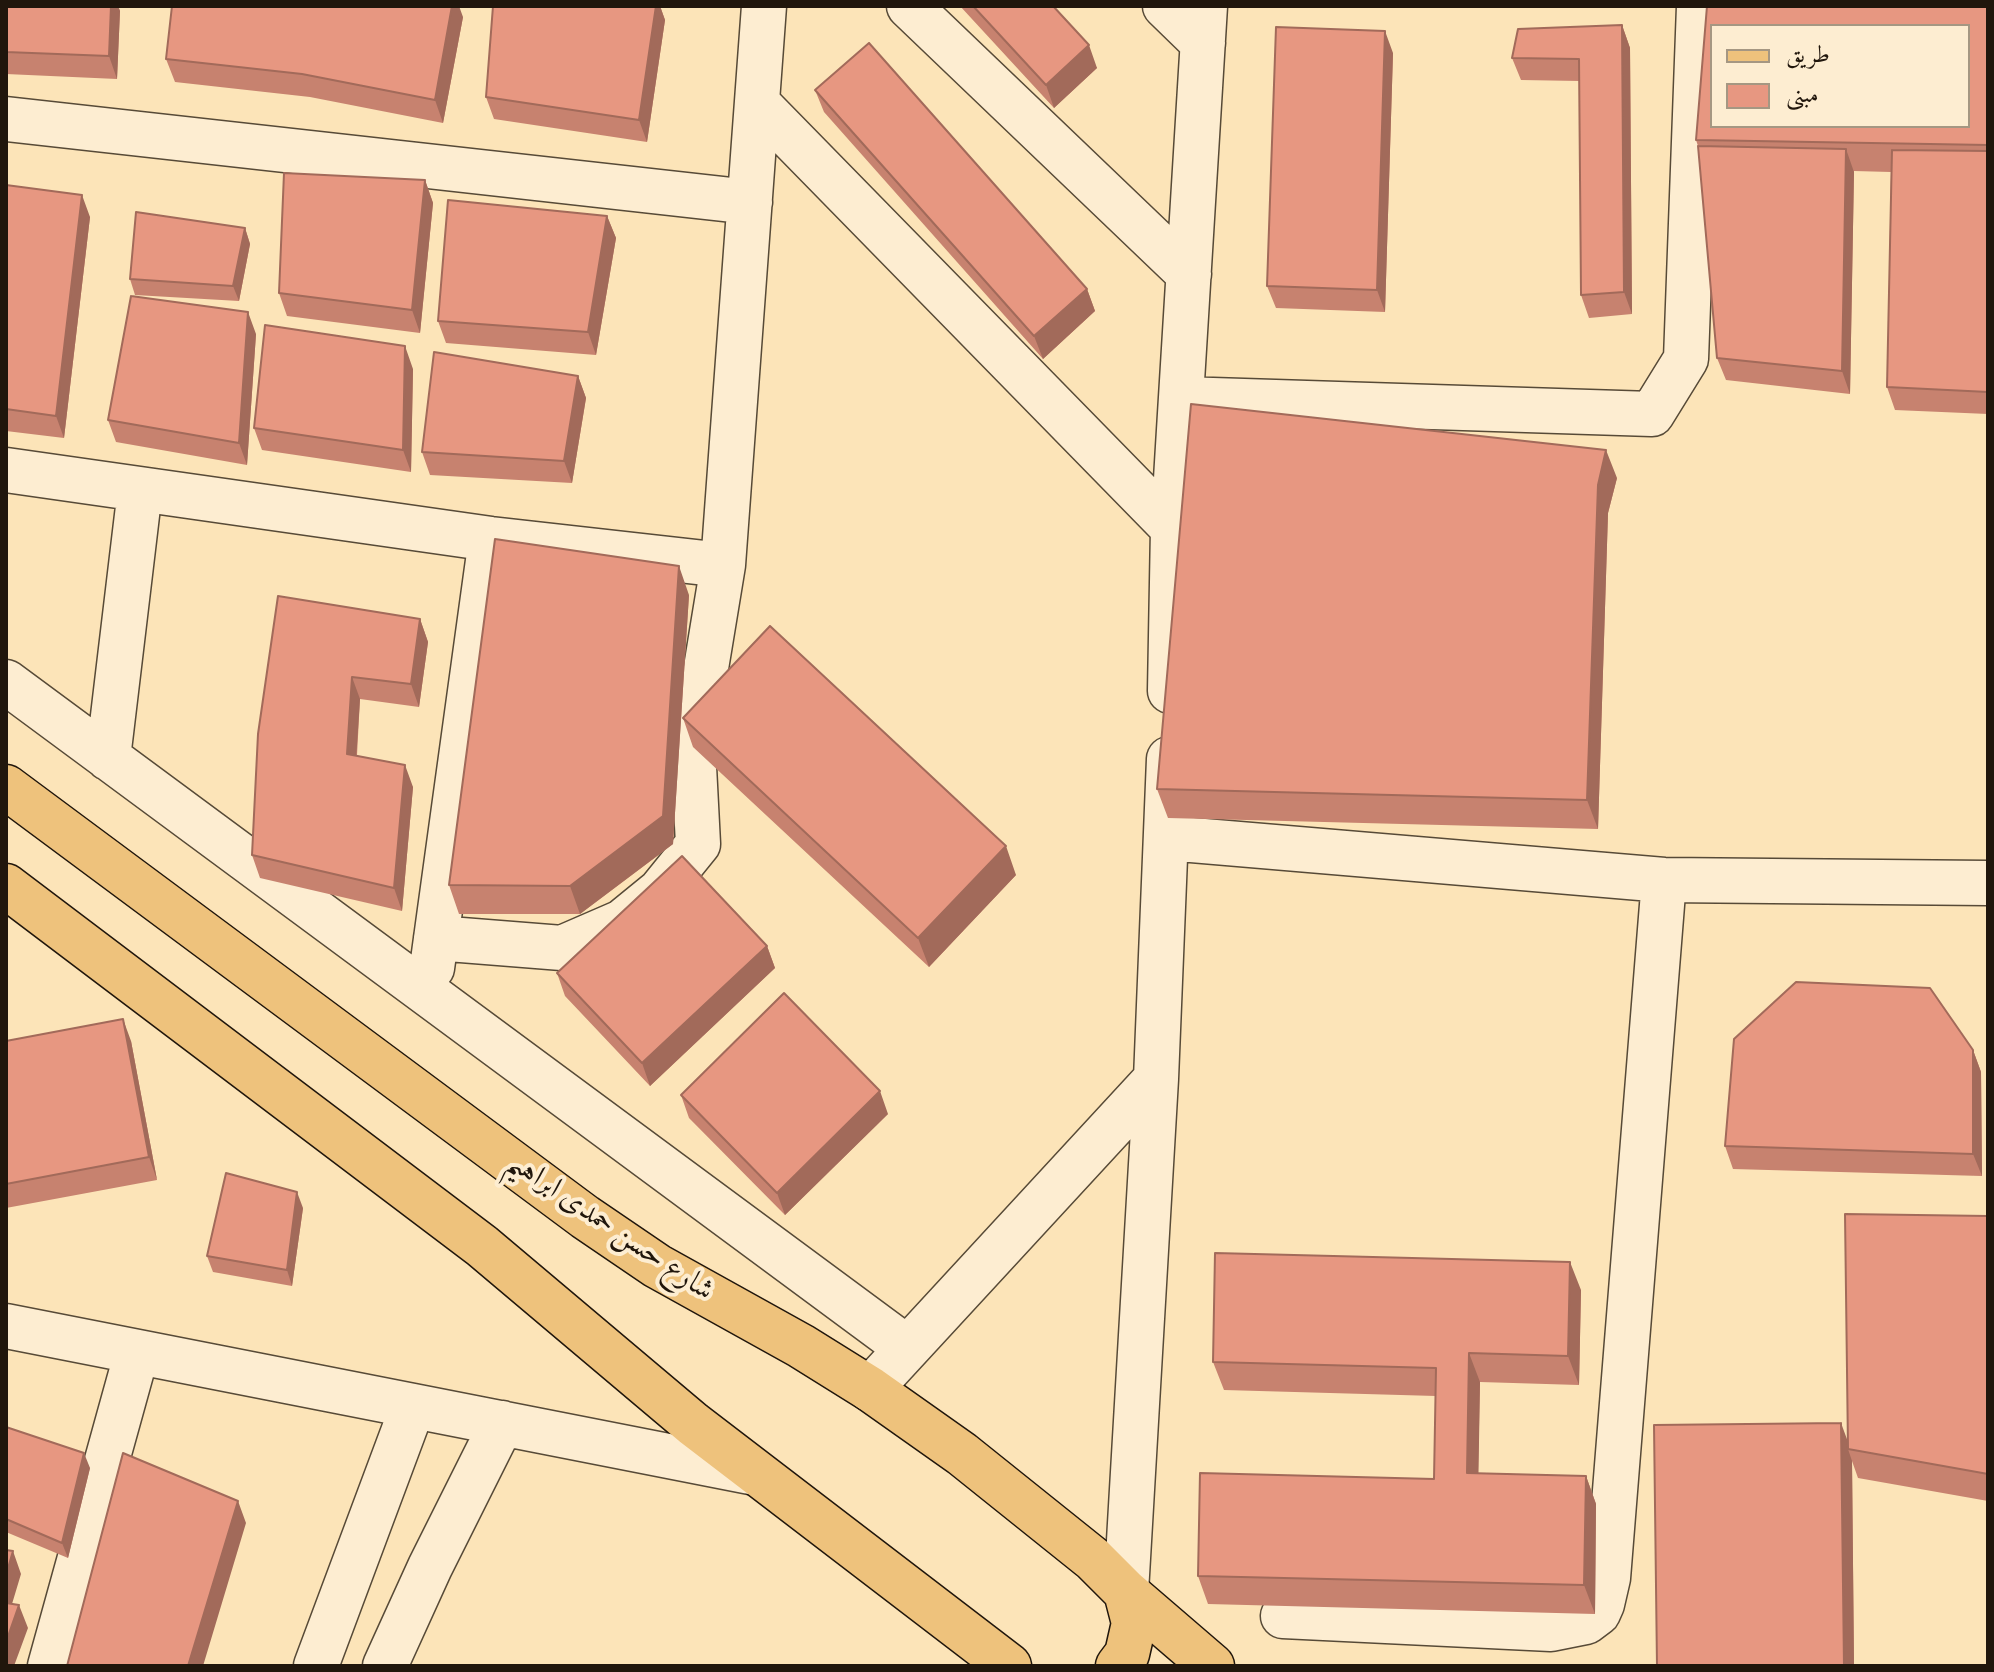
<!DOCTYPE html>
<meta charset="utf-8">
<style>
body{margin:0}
#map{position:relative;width:1994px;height:1672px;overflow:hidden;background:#fce4b8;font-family:Alegreya,Amiri,serif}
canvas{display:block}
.frame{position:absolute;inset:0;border:8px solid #20160c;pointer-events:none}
.legend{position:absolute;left:1710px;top:24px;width:260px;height:104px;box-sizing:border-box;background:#fdedd1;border:2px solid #a59782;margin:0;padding:10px 14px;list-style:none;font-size:24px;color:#20160c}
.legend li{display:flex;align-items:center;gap:16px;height:40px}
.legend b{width:40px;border:2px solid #a59782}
</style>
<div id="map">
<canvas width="1994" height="1672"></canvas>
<div class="frame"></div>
<ul class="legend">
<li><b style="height:10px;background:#eec27c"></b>طريق</li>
<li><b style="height:22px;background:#e79781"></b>مبنى</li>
</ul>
</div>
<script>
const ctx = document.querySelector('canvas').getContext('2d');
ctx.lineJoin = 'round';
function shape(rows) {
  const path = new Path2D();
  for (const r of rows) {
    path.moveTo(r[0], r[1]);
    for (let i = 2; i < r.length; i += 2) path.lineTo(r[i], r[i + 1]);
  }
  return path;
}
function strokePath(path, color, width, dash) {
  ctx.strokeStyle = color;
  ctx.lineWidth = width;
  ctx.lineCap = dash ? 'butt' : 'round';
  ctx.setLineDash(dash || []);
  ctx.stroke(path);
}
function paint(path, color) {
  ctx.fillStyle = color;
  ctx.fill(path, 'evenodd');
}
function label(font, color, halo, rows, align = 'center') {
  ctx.font = font + ' Alegreya,Amiri,serif';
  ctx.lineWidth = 8;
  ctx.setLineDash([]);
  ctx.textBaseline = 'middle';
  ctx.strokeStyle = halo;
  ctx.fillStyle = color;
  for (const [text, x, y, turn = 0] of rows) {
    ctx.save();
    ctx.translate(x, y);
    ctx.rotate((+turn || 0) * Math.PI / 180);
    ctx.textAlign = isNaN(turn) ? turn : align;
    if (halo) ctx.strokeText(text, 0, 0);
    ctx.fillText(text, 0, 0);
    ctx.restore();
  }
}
const minor = shape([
 [909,6,1189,274],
 [1165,6,1203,43],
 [757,103,1173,528],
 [6,119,750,202],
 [1181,399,1652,414,1686,359,1699,6],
 [6,470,491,539,723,565],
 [6,682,907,1348],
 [1170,691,1173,528,1205,6],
 [108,758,140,490],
 [1168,838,1664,880,1988,883],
 [436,938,562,948,622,922,660,891,698,844,693,747,723,565,764,6],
 [432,968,491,539],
 [6,1326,755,1473],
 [870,1389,1156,1079],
 [1126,1592,1156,1079,1169,759],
 [1283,1616,1551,1629,1586,1622,1598,1613,1602,1604,1608,1578,1664,880],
 [50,1666,137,1352],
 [316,1666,413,1406],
 [385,1666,430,1567,502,1423]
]);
const major = shape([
 [6,787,585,1217,657,1266,801,1346,870,1389,962,1454,1093,1559,1126,1592,1212,1666],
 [6,886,482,1246,693,1424,1009,1666],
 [1118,1666,1127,1654,1134,1623,1126,1592]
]);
strokePath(minor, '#574a37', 47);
strokePath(major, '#20160c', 47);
strokePath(minor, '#fdedd1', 44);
strokePath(major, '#eec27c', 44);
paint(shape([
 [6,6,118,6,120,11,117,79,6,74],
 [493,6,660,6,665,20,647,142,494,119,486,97],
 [960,6,1053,6,1097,68,1054,108],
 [1988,6,1988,414,1895,410,1887,387,1891,172,1854,171,1850,394,1726,380,1717,358,1698,146,1696,140],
 [463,17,443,123,310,97,175,82,166,59],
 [1622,25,1630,48,1632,314,1589,318,1581,295,1580,81,1521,80,1512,58],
 [1393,53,1385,312,1276,308,1267,286],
 [815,90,1087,289,1095,311,1043,359,824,112],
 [425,180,433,203,420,333,287,316,279,293],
 [6,185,90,217,64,438,6,431],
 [607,216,616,238,596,355,446,343,438,321],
 [245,228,250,244,239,301,135,295,130,279],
 [256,334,247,465,116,442,108,420],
 [413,369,411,472,262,450,254,428],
 [578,376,586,398,572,483,430,475,422,452],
 [1617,478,1608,513,1598,829,1168,818,1157,789],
 [689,595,673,844,580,914,459,914,449,885],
 [278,596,420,619,428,642,419,707,360,699,357,755,413,787,402,911,260,878,252,855],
 [683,718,1016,875,929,967,693,747],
 [767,946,775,968,650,1086,565,996,557,973],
 [6,1041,131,1041,157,1180,6,1208],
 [1973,1050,1981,1072,1982,1176,1733,1169,1725,1146],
 [681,1095,888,1114,785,1215,689,1118],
 [303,1208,292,1286,213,1272,207,1256],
 [1988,1216,1988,1501,1858,1478,1852,1461,1854,1666,1657,1666,1848,1441],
 [1581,1290,1579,1385,1480,1382,1478,1473,1586,1476,1596,1504,1595,1614,1208,1604,1198,1576,1434,1479,1436,1396,1224,1390,1213,1362],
 [6,1427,90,1468,68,1558,6,1532]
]), '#c7826f');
paint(shape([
 [111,6,118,6,120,11,117,79,109,56],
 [452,6,459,6,463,17,443,123,435,100],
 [656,6,660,6,665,20,647,142,639,120],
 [1622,25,1630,48,1632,314,1624,292],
 [1385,31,1393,53,1385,312,1377,290],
 [1089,45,1097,68,1054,108,1046,85],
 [1846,149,1854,172,1850,394,1842,371],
 [425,180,433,203,420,333,412,310],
 [82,195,90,217,64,438,56,416],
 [607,216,616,238,596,355,588,332],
 [245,228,250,244,239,301,233,286],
 [1087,289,1095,311,1043,359,1034,336],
 [248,312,256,334,247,465,239,443],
 [405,346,413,369,411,472,403,450],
 [578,376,586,398,572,483,564,461],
 [1606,450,1617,478,1608,513,1598,829,1587,800,1598,485],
 [679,566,689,595,673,844,580,914,570,886],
 [420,619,428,642,419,707,411,684],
 [352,677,360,699,355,776,347,754],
 [405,765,413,787,402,911,394,888],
 [1006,846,1016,875,929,967,918,938],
 [767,946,775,968,650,1086,642,1063],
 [123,1019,131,1041,157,1180,149,1157],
 [1973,1050,1981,1072,1982,1176,1973,1154],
 [880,1091,888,1114,785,1215,777,1193],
 [297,1192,303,1208,292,1286,287,1270],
 [1570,1262,1581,1290,1579,1385,1568,1356],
 [1469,1353,1480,1382,1478,1501,1467,1473],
 [1841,1423,1851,1450,1848,1449,1852,1461,1854,1666,1844,1666],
 [84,1453,90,1468,68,1558,62,1543],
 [1586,1476,1596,1504,1595,1614,1584,1585],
 [238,1501,246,1523,203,1666,188,1666],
 [13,1551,21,1574,6,1624,6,1575],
 [19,1605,28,1628,14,1666,6,1666,6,1642]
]), '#a26a5a');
const building = shape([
 [6,6,111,6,109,56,6,52,6,6],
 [172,6,452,6,435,100,302,74,166,59,172,6],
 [493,6,656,6,639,120,486,97,493,6],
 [973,6,1053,6,1089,45,1046,85,973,6],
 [1707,6,1988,6,1988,145,1696,140,1707,6],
 [1712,26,1968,26,1968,126,1712,126,1712,26],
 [1622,25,1624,292,1581,295,1579,59,1512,58,1518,29,1622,25],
 [1276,27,1385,31,1377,290,1267,286,1276,27],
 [869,43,1087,289,1034,336,815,90,869,43],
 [1698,146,1846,149,1842,371,1717,358,1698,146],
 [1892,150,1988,151,1988,392,1887,387,1892,150],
 [284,173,425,180,412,310,279,293,284,173],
 [6,185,82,195,56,416,6,409,6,185],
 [448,200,607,216,588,332,438,321,448,200],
 [136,212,245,228,233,286,130,279,136,212],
 [131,296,248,312,239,443,108,420,131,296],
 [265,325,405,346,403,450,254,428,265,325],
 [434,352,578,376,564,461,422,452,434,352],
 [1191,404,1606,450,1598,485,1587,800,1157,789,1191,404],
 [495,539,679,566,663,816,570,886,449,885,495,539],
 [278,596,420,619,411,684,352,677,347,754,405,765,394,888,252,855,258,734,278,596],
 [770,626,1006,846,918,938,683,718,770,626],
 [682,856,767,946,642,1063,557,973,682,856],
 [1796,982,1930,988,1973,1050,1973,1154,1725,1146,1734,1039,1796,982],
 [784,993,880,1091,777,1193,681,1095,784,993],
 [123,1019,149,1157,6,1184,6,1041,123,1019],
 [226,1173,297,1192,287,1270,207,1256,226,1173],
 [1845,1214,1988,1216,1988,1474,1848,1449,1845,1214],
 [1215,1253,1570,1262,1568,1356,1469,1353,1467,1473,1586,1476,1584,1585,1198,1576,1200,1473,1434,1479,1436,1368,1213,1362,1215,1253],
 [1841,1423,1844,1666,1657,1666,1654,1425,1841,1423],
 [6,1427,84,1453,62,1543,6,1519,6,1427],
 [123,1453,238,1501,188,1666,67,1666,123,1453],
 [6,1550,13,1551,6,1575,6,1550],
 [6,1603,19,1605,6,1642,6,1603]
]);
paint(building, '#e79781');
strokePath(building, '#a26a5a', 2);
label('30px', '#20160c', '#fdedd1', [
 ["شارع حسن حمدى ابراهيم",610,1227,34]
]);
</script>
